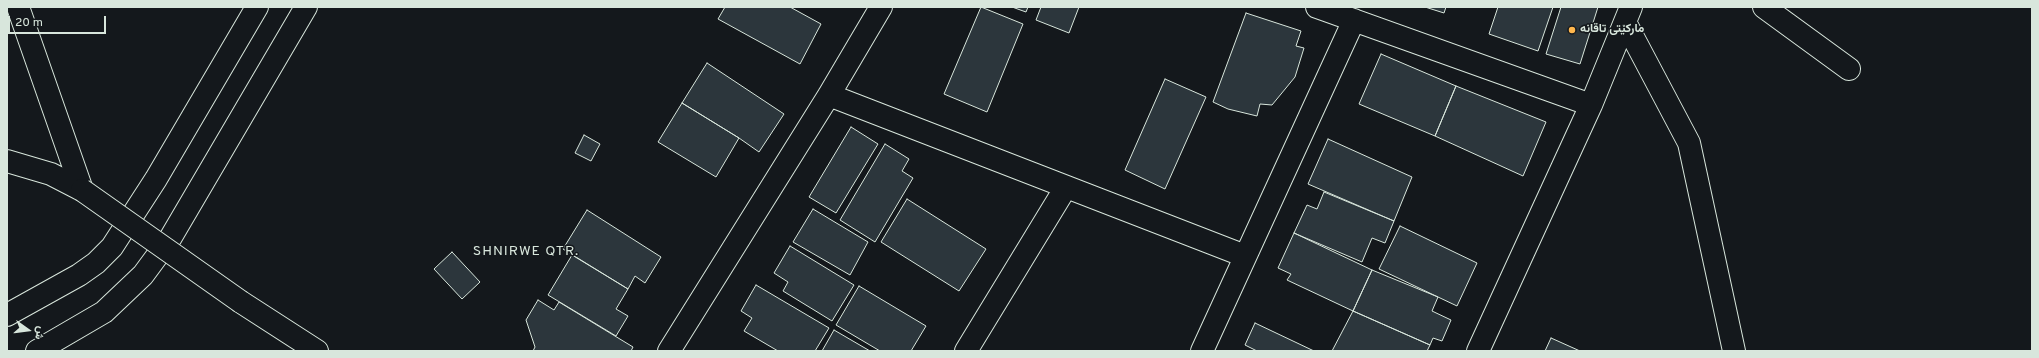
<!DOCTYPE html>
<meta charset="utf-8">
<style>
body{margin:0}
#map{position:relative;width:2039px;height:358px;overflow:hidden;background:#14181c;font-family:Overpass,Vazirmatn,sans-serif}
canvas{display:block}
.frame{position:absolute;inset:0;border:8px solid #d8e6dc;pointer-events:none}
.north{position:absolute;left:8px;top:310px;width:40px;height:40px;-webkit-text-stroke:3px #14181c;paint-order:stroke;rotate:104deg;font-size:11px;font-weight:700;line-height:16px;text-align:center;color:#d8e6dc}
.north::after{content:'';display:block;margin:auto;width:14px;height:18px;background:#d8e6dc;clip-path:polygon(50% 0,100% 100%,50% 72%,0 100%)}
.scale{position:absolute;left:8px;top:16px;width:98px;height:18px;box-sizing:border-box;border:2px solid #d8e6dc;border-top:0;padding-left:5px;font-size:12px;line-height:14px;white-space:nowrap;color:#d8e6dc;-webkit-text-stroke:3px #14181c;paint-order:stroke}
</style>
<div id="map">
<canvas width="2039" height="358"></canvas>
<div class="frame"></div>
<div class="north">ش</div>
<div class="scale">20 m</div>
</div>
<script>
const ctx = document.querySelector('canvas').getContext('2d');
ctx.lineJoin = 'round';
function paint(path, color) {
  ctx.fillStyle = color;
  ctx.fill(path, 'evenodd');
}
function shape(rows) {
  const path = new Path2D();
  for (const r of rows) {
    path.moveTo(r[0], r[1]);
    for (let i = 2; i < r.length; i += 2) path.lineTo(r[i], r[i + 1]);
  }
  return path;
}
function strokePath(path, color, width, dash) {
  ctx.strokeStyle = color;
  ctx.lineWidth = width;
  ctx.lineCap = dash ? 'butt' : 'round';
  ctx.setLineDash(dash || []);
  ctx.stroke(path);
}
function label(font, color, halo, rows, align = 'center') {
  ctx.font = font + ' Overpass,Vazirmatn,sans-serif';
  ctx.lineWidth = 3;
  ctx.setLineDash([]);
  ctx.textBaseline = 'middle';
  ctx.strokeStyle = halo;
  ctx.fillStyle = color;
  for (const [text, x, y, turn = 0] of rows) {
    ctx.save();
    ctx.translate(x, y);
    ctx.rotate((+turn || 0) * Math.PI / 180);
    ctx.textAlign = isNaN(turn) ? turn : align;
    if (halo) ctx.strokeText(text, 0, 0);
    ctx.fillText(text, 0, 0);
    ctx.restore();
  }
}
const building = shape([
 [725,7,790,7,821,24,800,64,718,19,725,7],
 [981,7,1023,24,987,112,944,94,981,7],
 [1012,7,1028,7,1026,12,1012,7],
 [1041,7,1079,7,1069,33,1036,20,1041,7],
 [1425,7,1446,7,1444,13,1425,7],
 [1498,7,1553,7,1538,51,1489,34,1498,7],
 [1561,7,1598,7,1580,64,1546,54,1561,7],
 [1246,13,1301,31,1296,46,1304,48,1295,77,1272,105,1260,104,1257,116,1228,109,1213,102,1246,13],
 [1381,54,1456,86,1435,136,1359,104,1381,54],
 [707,63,784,114,759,152,739,138,682,103,707,63],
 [1165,79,1206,97,1165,189,1125,170,1165,79],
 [1456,86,1546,122,1523,176,1435,136,1456,86],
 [682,103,739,138,716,177,658,142,682,103],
 [851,127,878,144,836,213,809,197,851,127],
 [584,135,600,144,591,161,575,153,584,135],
 [1328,139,1412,177,1394,221,1308,184,1328,139],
 [885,144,909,159,902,171,913,178,875,242,840,220,885,144],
 [1324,192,1394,221,1385,243,1372,238,1362,262,1294,233,1307,205,1317,209,1324,192],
 [907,199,986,249,959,291,881,242,907,199],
 [813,209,868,242,850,275,793,242,813,209],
 [587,210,661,257,645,283,635,276,628,289,563,249,587,210],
 [1400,226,1477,263,1457,306,1379,269,1400,226],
 [1294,233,1372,270,1353,311,1287,280,1291,274,1278,268,1294,233],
 [790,246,854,285,832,321,783,291,788,282,774,273,790,246],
 [452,252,480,282,462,299,434,269,452,252],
 [572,255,628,289,616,309,628,316,616,336,548,295,572,255],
 [1372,270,1438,297,1432,311,1451,320,1442,341,1433,338,1430,345,1353,311,1372,270],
 [756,285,829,328,815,351,778,351,744,331,752,318,741,311,756,285],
 [859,286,926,326,911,351,880,351,836,325,859,286],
 [538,300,554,310,559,302,633,347,631,351,533,351,535,347,526,320,538,300],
 [1353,311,1430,345,1427,351,1332,351,1353,311],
 [1255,323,1314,351,1257,351,1245,345,1255,323],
 [834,330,870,351,822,351,834,330],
 [1551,338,1580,351,1545,351,1551,338]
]);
paint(building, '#2c363c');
strokePath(building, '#d8e6dc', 1);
const minor = shape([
 [18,7,82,190],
 [1317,7,1591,105],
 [1764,7,1849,69],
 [1625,22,1689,143,1734,351],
 [829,95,1245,256],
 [7,161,51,174,82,190],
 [241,302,317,351],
 [7,315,79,275,96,263,112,247,156,179,257,7],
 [37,351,104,312,143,275,171,237,306,7],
 [669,351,829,95,881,7],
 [966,351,1066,187],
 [1202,351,1354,20],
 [1478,351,1591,105,1631,7]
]);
strokePath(minor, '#d8e6dc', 24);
strokePath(minor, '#14181c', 22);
const minorBridge = shape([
 [82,190,241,302]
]);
strokePath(minorBridge, '#d8e6dc', 24, []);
strokePath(minorBridge, '#14181c', 22);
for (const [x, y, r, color] of [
 [1572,30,4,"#ffb74d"]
]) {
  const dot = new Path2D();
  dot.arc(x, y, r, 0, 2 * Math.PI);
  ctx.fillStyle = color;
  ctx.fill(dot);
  strokePath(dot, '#14181c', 1.5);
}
label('bold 12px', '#d8e6dc', '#14181c', [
 ["مارکێتی تاقانە",1580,30]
], 'left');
ctx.letterSpacing = '1px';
label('14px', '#d8e6dc', '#14181c', [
 ["SHNIRWE QTR.",526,252]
]);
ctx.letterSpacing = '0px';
</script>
